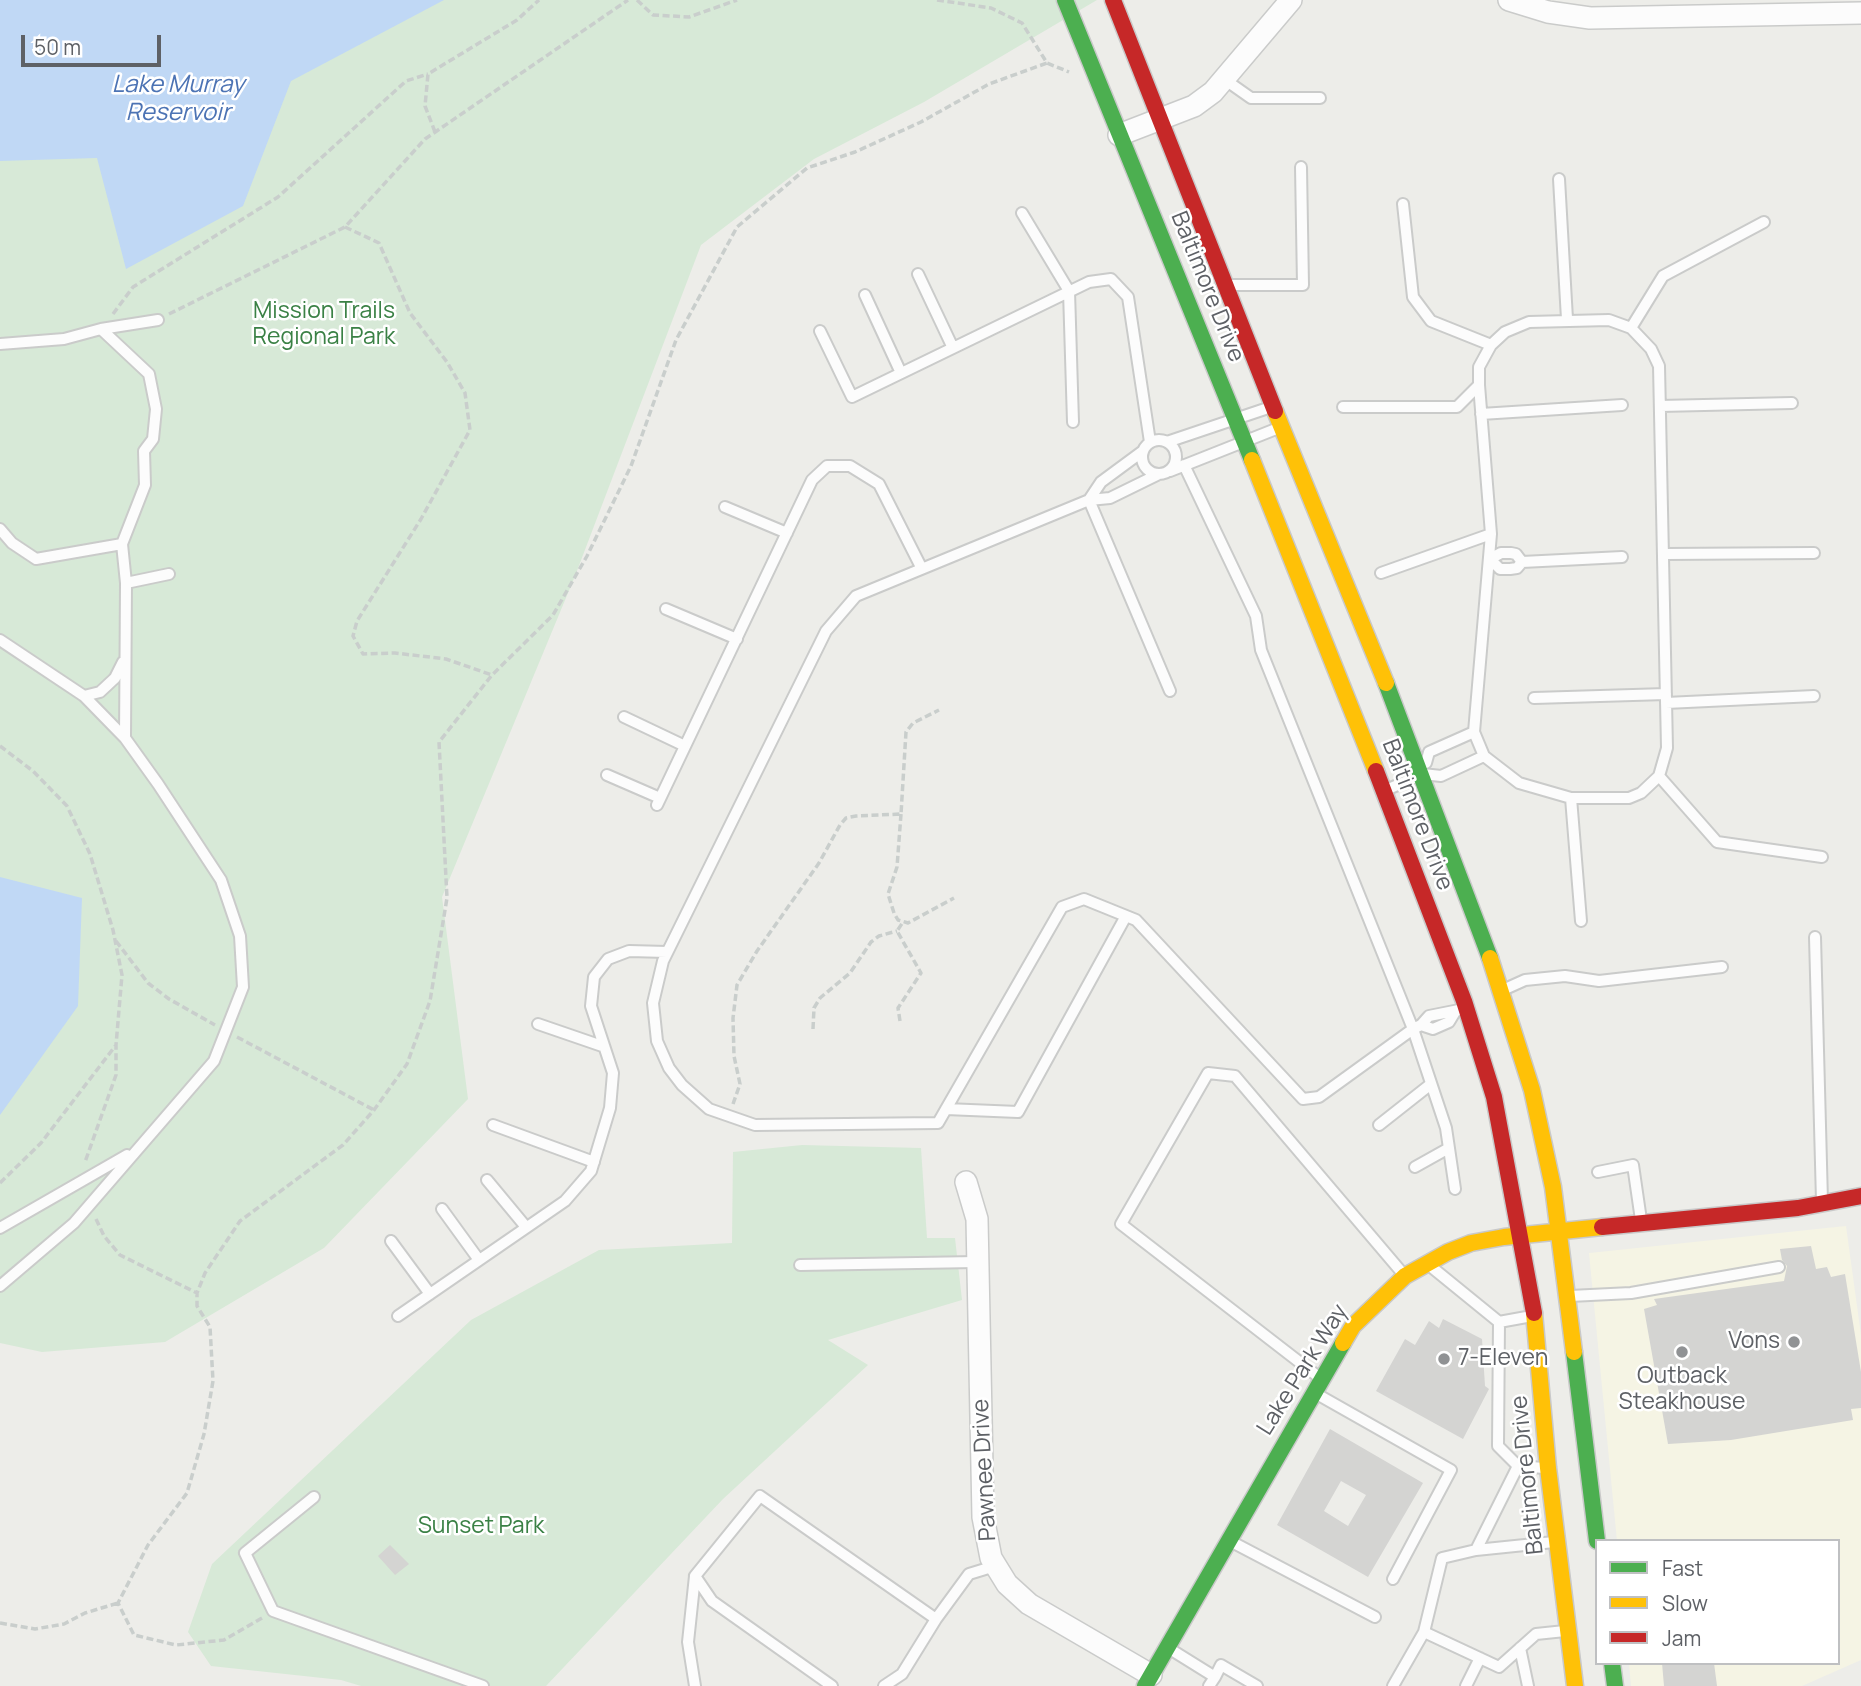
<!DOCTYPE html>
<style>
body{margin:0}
#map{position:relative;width:1861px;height:1686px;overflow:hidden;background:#edede9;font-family:Manrope,sans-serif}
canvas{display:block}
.legend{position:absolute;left:1595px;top:1539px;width:245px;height:126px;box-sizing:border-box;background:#fff;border:2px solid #bfc0c2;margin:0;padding:9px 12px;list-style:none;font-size:21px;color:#5e6166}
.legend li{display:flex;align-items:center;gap:14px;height:35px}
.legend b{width:35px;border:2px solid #bfc0c2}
.scale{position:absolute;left:21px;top:35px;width:140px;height:32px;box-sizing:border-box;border:4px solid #5e6166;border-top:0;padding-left:9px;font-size:21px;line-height:24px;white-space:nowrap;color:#5e6166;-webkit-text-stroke:5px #fff;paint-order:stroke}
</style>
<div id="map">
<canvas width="1861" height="1686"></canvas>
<ul class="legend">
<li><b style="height:9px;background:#4caf50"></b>Fast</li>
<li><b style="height:9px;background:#ffc107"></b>Slow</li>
<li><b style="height:9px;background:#c62828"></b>Jam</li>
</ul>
<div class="scale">50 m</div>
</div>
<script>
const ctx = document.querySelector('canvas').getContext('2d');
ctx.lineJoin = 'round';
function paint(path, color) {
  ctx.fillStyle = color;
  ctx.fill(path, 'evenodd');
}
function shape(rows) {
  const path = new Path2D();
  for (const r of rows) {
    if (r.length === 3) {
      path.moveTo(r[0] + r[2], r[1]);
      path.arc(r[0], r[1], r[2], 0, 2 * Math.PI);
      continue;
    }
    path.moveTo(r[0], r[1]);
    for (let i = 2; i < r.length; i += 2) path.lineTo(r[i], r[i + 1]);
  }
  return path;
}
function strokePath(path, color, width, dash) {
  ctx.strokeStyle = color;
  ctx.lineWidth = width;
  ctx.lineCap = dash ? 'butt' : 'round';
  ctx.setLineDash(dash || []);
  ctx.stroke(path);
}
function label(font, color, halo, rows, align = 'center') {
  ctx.font = font + ' Manrope,sans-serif';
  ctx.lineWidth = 5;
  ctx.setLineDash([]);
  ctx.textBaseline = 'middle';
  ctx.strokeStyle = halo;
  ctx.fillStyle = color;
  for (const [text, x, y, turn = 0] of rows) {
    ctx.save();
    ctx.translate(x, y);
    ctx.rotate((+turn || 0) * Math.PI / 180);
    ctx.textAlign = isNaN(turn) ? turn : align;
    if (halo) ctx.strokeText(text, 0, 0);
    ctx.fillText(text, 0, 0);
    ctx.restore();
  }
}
paint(shape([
 [1846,1226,1861,1335,1861,1660,1802,1686,1631,1686,1629,1663,1838,1663,1838,1541,1617,1541,1589,1253]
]), '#f5f4e4');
paint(shape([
 [0,0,1097,0,924,102,814,159,701,245,575,576,442,897,468,1099,324,1248,165,1342,42,1352,0,1343],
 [802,1145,921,1148,927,1238,955,1238,962,1300,828,1340,868,1365,723,1499,546,1686,361,1686,341,1680,211,1666,188,1632,212,1564,471,1320,599,1250,732,1243,733,1152]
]), '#d7e9d7');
paint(shape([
 [0,0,444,0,291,81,243,206,126,269,97,158,0,161],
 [0,877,82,898,78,1006,0,1115]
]), '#c0d8f5');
paint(shape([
 [1811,1246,1816,1269,1827,1267,1831,1277,1845,1274,1861,1372,1861,1408,1851,1409,1853,1420,1731,1440,1668,1444,1644,1309,1657,1305,1654,1299,1784,1281,1787,1266,1782,1260,1780,1249],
 [1443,1319,1482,1339,1485,1386,1489,1389,1463,1439,1376,1391,1405,1339,1415,1345,1429,1321,1439,1328],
 [1330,1429,1423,1483,1368,1577,1277,1525],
 [1341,1481,1366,1495,1348,1526,1324,1511],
 [390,1545,409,1564,395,1575,378,1556],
 [1662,1663,1714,1663,1717,1686,1664,1686]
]), '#d4d4d2');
const lane = shape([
 [1224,79,1251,98,1320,98],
 [1559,179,1567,319],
 [1403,204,1413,297,1431,321,1491,345],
 [1022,213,1069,291,1073,422],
 [918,274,953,348],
 [1229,285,1303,285,1301,167],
 [865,295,901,373],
 [1631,328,1663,276,1764,222],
 [101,329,158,320],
 [820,331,852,397,1089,282,1111,279,1128,297,1150,442],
 [0,344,64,339,101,329,149,374,156,409,153,439,144,451,145,485,122,544,126,583,125,738],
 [1660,406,1792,403],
 [1343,407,1457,407,1479,385,1479,367,1491,345,1505,332,1529,322,1609,320,1631,328,1651,349,1659,366,1667,748,1659,776,1641,793,1629,798,1571,798,1519,783,1484,756,1474,732,1491,534,1479,385],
 [1481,414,1622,405],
 [1159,457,17],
 [1167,442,1271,407],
 [1170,471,1281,427],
 [1159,474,1110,498,1089,500,856,596,826,631,663,961,653,1003,657,1041,669,1068,682,1085,709,1109,755,1125,938,1123,1062,907,1084,899,1136,920,1303,1099,1319,1097,1413,1029,1261,650,1256,616,1184,465],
 [1089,500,1170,691],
 [1089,500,1101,482,1143,451],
 [725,507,787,533],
 [0,529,12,543,36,559,122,544],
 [1665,554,1814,553],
 [1522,562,1516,554,1511,553,1501,553,1490,559,1500,569,1510,569,1517,568,1522,562,1622,557],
 [1381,573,1491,534],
 [126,583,169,574],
 [666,609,737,639],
 [0,640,84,696,125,738,158,784,221,880,240,936,243,987,214,1061,74,1223,0,1286],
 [84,696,100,692,115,678,123,662],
 [1534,698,1666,694],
 [1666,703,1814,696],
 [624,717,685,746],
 [1426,763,1429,752,1474,732],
 [607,775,660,798],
 [1659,776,1717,842,1822,857],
 [1386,790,1423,774,1441,776,1484,756],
 [1571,798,1581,921],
 [657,805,812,480,827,466,850,466,879,484,921,567],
 [1815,937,1822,1201],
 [1505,989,1525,980,1565,976,1599,981,1722,967],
 [538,1024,602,1046],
 [1421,1025,1433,1029,1449,1022,1455,1012],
 [946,1109,1018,1112,1126,916],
 [493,1125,594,1162],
 [1379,1125,1431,1084],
 [1415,1167,1449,1148],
 [1598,1172,1633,1165,1641,1220],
 [487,1180,526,1227],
 [1455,1189,1446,1128,1413,1029,1421,1025,1429,1016,1464,1009],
 [442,1209,479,1260],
 [0,1228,127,1155],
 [391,1241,430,1294],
 [800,1265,976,1262],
 [1429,1265,1499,1322,1532,1316],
 [1570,1296,1631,1293,1779,1267],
 [398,1316,565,1201,591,1171,610,1108,613,1073,591,1006,594,977,608,959,629,951,667,952],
 [1499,1322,1498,1446,1518,1466,1544,1468],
 [1320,1378,1121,1224,1208,1073,1235,1076,1404,1275],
 [1315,1393,1451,1470,1393,1579],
 [314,1497,245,1553,273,1611,483,1686],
 [1232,1542,1375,1617],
 [1476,1550,1554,1542],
 [695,1576,688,1642,695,1686],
 [1424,1632,1499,1667,1536,1634,1565,1631],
 [1520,1648,1528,1686],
 [1170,1649,1215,1677,1209,1686],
 [1215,1677,1221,1665,1257,1686],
 [832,1686,712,1601,695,1576,760,1496,936,1619,969,1574,995,1566],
 [884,1686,902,1674,936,1619],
 [1393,1686,1424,1632,1442,1558,1476,1550,1518,1466],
 [1466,1686,1480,1658]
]);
const street = shape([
 [1509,0,1548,12,1590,18,1861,13],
 [1119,135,1194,106,1213,92,1291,0],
 [966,1182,977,1219,983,1517,991,1558,1007,1584,1029,1604,1151,1675]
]);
const fast = shape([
 [1065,0,1252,460],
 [1386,683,1490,958],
 [1574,1352,1597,1541],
 [1612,1663,1615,1686],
 [1145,1686,1343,1343]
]);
const slow = shape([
 [1275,411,1386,683],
 [1252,460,1376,771],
 [1490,958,1532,1090,1553,1187,1574,1352],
 [1534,1313,1548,1468,1575,1686],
 [1343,1343,1353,1326,1405,1276,1448,1252,1471,1243,1504,1237,1602,1227]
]);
const jam = shape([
 [1113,0,1275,411],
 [1376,771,1464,1001,1494,1097,1534,1313],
 [1602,1227,1798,1208,1861,1196]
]);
strokePath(lane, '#cacbca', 14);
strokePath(street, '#cacbca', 24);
strokePath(fast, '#c9c9c9', 19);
strokePath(slow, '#c9c9c9', 19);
strokePath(jam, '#c9c9c9', 19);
strokePath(shape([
 [637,0,653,15,689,17,737,0],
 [937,0,991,8,1022,23,1047,63,1069,72],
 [435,132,425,106,428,74,517,20,539,0],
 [345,227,379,243,410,313,447,362,465,393,470,430,421,519,357,621,353,636,363,654,395,653,446,659,492,675],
 [113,314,133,287,278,197,406,81,428,74],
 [169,314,345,227,425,139,628,0],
 [0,746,33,771,67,806,90,854,113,930,122,975,116,1045],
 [901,814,897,867,888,894,894,913,898,920,908,923,954,898],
 [116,941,148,983,169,999,215,1025],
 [900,1021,898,1008,921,973,897,931,903,922],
 [813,1029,814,1008,820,998,850,973,871,942,879,936,897,931],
 [237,1037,374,1110],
 [733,1104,740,1084,734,1056,733,1018,737,985,757,951,819,863,840,825,846,818,856,816,901,814,906,732,913,723,939,710],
 [0,1183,41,1143,116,1045,116,1075,85,1162],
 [96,1219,104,1236,120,1255,197,1293],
 [262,1618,224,1640,176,1645,134,1635,118,1603,148,1545,187,1493,204,1434,213,1381,210,1327,197,1306,197,1293,205,1273,240,1221,343,1145,374,1110,407,1064,430,1001,447,898,439,742,492,675,553,615,587,556,631,466,676,340,737,227,807,168,855,152,921,122,989,84,1047,63],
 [0,1623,35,1629,64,1624,85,1613,118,1603]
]), '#c9cecc', 3.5, [7, 3.5]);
strokePath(lane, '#fcfcfc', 10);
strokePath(street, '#fcfcfc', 21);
strokePath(fast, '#4caf50', 16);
strokePath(slow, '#ffc107', 16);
strokePath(jam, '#c62828', 16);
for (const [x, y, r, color] of [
 [1794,1342,7,"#909294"],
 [1682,1352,7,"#909294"],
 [1444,1359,7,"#909294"]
]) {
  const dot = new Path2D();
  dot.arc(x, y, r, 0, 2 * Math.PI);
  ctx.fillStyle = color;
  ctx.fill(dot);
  strokePath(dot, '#fff', 2.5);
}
label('23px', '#5e6166', '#fff', [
 ["Baltimore Drive",1207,287,68],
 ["Baltimore Drive",1417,815,69],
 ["Lake Park Way",1303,1370,-58],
 ["Pawnee Drive",985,1470,-93],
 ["Baltimore Drive",1528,1475,-96]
]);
label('23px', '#3a8145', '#fff', [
 ["Mission Trails",324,312],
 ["Regional Park",324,338],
 ["Sunset Park",481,1527]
]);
label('23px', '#5e6166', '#fff', [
 ["Vons",1780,1342],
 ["7-Eleven",1458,1359,"left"],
 ["Outback",1682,1377,"center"],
 ["Steakhouse",1682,1403,"center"]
], 'right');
label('italic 24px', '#4c73b4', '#fff', [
 ["Lake Murray",178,85],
 ["Reservoir",178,113]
]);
</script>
